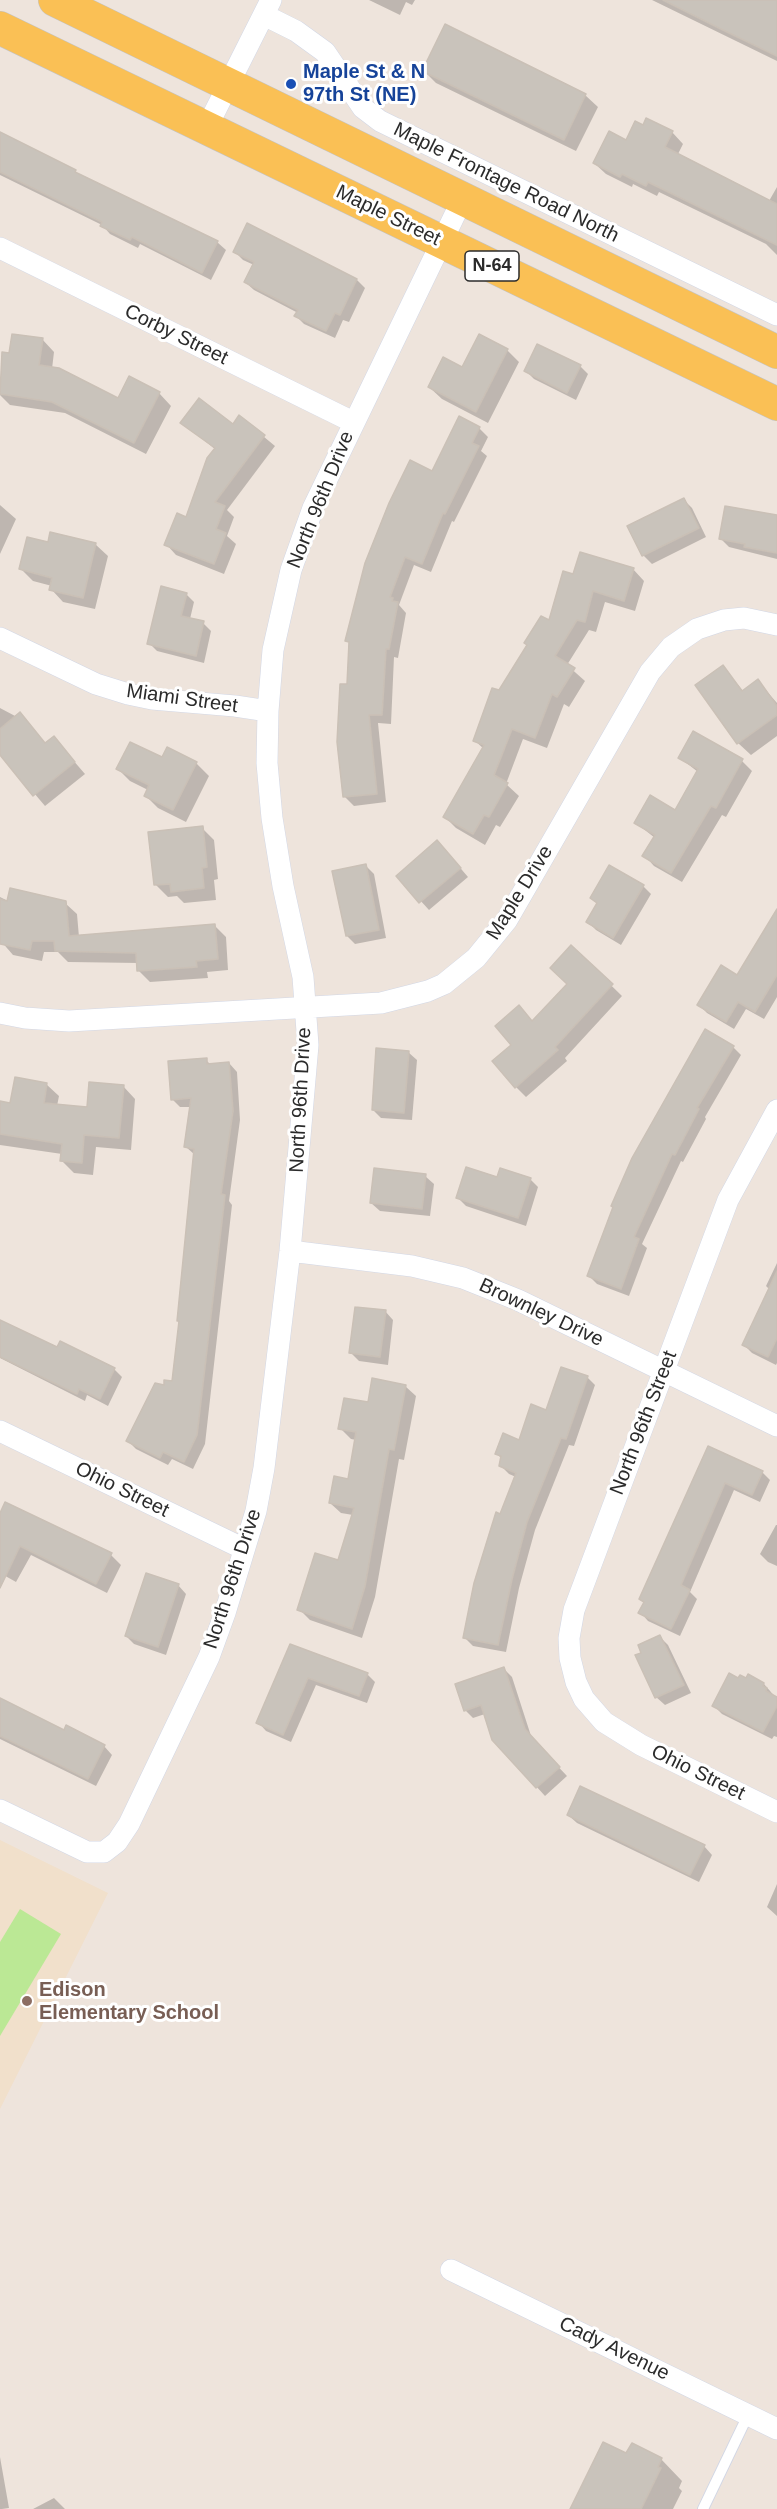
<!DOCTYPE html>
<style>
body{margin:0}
canvas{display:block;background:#eee4dc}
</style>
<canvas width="777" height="2509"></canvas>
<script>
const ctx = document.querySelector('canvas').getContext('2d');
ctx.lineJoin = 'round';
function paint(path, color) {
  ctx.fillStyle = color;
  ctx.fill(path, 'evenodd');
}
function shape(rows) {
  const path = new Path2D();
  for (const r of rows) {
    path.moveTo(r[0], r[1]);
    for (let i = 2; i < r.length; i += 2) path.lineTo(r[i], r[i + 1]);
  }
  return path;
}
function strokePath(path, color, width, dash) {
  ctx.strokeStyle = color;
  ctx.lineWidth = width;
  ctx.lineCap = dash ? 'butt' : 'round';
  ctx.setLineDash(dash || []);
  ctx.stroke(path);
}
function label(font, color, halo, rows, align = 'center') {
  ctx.font = font + ' Helvetica,sans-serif';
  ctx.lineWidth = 6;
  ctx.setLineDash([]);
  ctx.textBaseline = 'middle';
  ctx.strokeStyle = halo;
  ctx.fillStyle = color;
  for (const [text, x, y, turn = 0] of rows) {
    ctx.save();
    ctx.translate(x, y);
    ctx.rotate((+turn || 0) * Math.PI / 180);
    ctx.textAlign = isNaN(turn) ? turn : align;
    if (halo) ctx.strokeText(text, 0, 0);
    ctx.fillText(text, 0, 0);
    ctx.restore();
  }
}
paint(shape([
 [0,1840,108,1893,0,2109]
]), '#f1e0cb');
paint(shape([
 [20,1909,61,1934,0,2036,0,1942]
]), '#bbe895');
paint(shape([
 [369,0,415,0,412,5,406,2,400,15],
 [652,0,777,0,777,61],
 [424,71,585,95,598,107,576,151,436,83],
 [672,132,683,144,678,154,769,201,777,187,777,255,766,244,659,192,657,196,633,184,632,187,606,174,594,163,627,142],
 [0,134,75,171,81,176,217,242,226,250,211,280,140,244,138,248,110,234,102,225,0,175],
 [248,225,357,280,365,288,349,322,343,320,335,338,304,324,296,316,298,313,254,290,245,282,254,265,243,260,235,252],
 [42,339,54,352,52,369,118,400,159,393,171,406,146,454,65,413,10,405,0,395,3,354,10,355],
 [507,350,519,362,488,423,442,399,429,387],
 [580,366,588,374,576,400,534,379,526,371],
 [240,417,275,446,227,510,234,517,227,536,236,544,224,574,176,555,166,544,187,519,216,450,182,422,233,426],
 [479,428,488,437,481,451,487,456,454,522,452,521,431,572,414,565,399,605,406,613,398,658,394,657,391,724,378,723,386,802,354,806,344,796,351,644,347,641,433,473],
 [684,500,692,508,706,537,652,564,643,555,629,527],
 [0,505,16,519,0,554],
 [777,517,777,559,729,547,721,539],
 [49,544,95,544,108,556,95,609,63,602,51,589,52,586,33,581,21,569],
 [633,569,644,581,635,611,605,602,596,632,589,630,567,665,585,681,569,707,564,704,547,748,523,739,506,784,519,796,500,827,496,825,485,845,456,828,445,817,484,749,474,740,499,692,549,623,574,576],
 [186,594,194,602,190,619,203,623,211,631,204,663,157,651,149,643],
 [723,667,744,692,758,681,777,703,777,736,751,755,738,743],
 [0,708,17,717,20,714,46,744,54,738,85,774,45,806,0,753],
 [167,749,197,764,209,776,186,822,158,808,146,796,148,790,130,781,118,769,163,759],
 [680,758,742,761,752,771,726,817,722,815,682,882,654,866,644,855,655,838,636,823,675,812,698,772],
 [202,828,214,840,218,879,214,880,216,900,184,903,177,896,168,897,155,884],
 [445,850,468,877,429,910,398,876],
 [366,866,374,874,386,938,355,944,347,936],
 [643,886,651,894,621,945,596,930,588,922,598,904,591,898],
 [0,897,8,901,65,903,77,914,79,937,214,925,226,937,228,970,207,972,208,978,150,982,139,971,138,963,68,962,58,952,44,952,42,961,13,955,0,940],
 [777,912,777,997,764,1019,746,1009,734,1029,707,1013,699,1005,738,977],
 [572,947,622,996,565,1058,567,1061,526,1097,516,1087,513,1045,529,1018,533,1022,569,984],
 [733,1047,741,1055,705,1117,706,1119,683,1162,681,1161,642,1244,647,1248,629,1296,597,1284,589,1276],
 [408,1052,417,1060,412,1120,381,1118,373,1110],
 [206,1060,211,1065,229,1063,237,1072,240,1120,229,1201,232,1205,205,1444,193,1469,172,1459,168,1465,136,1449,128,1441,165,1387,173,1383,195,1155,186,1147,192,1107,180,1107,172,1099],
 [46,1084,59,1096,57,1106,88,1109,123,1086,135,1099,131,1150,96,1147,93,1175,74,1173,62,1161,62,1154,0,1145,0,1103,12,1105],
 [425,1176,434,1184,430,1216,380,1211,371,1203],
 [498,1179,530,1179,538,1187,526,1226,466,1206,458,1198],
 [777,1263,777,1363,776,1365,752,1353,744,1345,770,1290,766,1286],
 [385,1311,393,1320,388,1365,359,1361,351,1353],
 [0,1322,58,1349,114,1369,122,1377,108,1406,87,1395,85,1401,0,1358],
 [587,1377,595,1385,574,1446,569,1445,535,1530,519,1588,506,1652,473,1646,464,1637,501,1515,516,1477,509,1474,501,1466,502,1459,497,1454,520,1442],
 [405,1386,416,1396,404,1460,399,1459,375,1597,362,1638,310,1620,299,1609,339,1562,353,1515,341,1513,330,1503,349,1480,356,1440,351,1439,340,1428,369,1404],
 [709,1448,762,1472,770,1480,760,1502,734,1490,690,1592,697,1599,680,1636,648,1621,640,1612,645,1603,641,1599],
 [0,1516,111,1555,121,1565,107,1593,31,1555,16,1582,0,1573],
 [776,1525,777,1525,777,1566,768,1562,760,1554],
 [178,1585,186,1594,166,1655,134,1644,126,1636],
 [660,1637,668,1645,691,1693,665,1705,656,1697,643,1654],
 [291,1646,367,1674,375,1682,367,1703,316,1685,291,1742,266,1731,258,1722],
 [504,1669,512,1677,532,1739,567,1776,545,1796,493,1739,485,1714,473,1718,465,1710],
 [739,1680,764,1684,777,1699,777,1737,774,1736,772,1739,722,1714,714,1706],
 [0,1701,64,1732,104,1746,112,1755,96,1786,0,1739],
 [568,1815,704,1846,712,1855,699,1882,577,1823],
 [777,1884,777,1916,767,1907],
 [627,2455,661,2459,682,2481,679,2488,682,2491,673,2509,572,2509],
 [0,2457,9,2508,2,2509,0,2509],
 [54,2498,65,2509,33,2509]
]), '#0003');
const building = shape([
 [663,0,777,0,777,56,721,29,663,0],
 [445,24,586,94,564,140,422,71,445,24],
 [646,118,673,131,665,147,777,204,777,245,648,182,646,186,622,174,620,177,593,163,609,131,626,140,635,121,643,125,646,118],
 [0,132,76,170,75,172,218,241,202,273,132,237,130,240,100,226,102,222,0,172,0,132],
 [247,223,357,279,340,315,335,313,326,331,294,316,298,310,244,282,254,262,233,252,247,223],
 [12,334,43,338,39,365,59,368,118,398,129,376,160,392,134,443,52,402,0,394,2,352,9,353,12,334],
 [479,334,508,349,476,412,428,387,443,357,462,367,479,334],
 [537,344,581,365,567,393,524,371,537,344],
 [199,398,233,424,239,415,265,435,215,502,225,506,216,529,226,533,214,564,164,545,177,513,186,517,207,458,215,448,180,423,199,398],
 [459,416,480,427,472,443,479,446,445,514,443,513,422,564,405,557,390,597,393,598,392,601,398,602,389,649,386,649,382,715,369,715,377,794,343,797,337,742,340,684,347,684,349,642,345,641,365,563,389,503,410,460,432,471,459,416],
 [684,498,699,528,642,556,627,526,684,498],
 [725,506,777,515,777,553,744,547,745,544,719,539,725,506],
 [50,532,96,543,83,598,49,590,52,578,19,569,27,537,48,542,50,532],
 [580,552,634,568,624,601,593,591,585,622,577,620,555,656,575,668,557,697,552,694,535,738,512,729,494,775,508,783,489,817,484,815,473,834,443,817,484,745,473,741,492,688,499,690,527,645,524,643,541,616,549,620,563,571,573,574,580,552],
 [161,586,187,593,181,616,204,621,196,656,147,644,161,586],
 [723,665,742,691,758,679,777,706,777,715,737,744,695,685,723,665],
 [20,712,45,743,54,736,75,762,33,796,0,755,0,729,20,712],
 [693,731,743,759,716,808,711,806,671,873,642,856,655,835,634,823,650,795,675,810,698,769,678,758,693,731],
 [130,742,162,757,167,747,197,762,173,810,144,796,149,785,116,769,130,742],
 [203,826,207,867,202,868,204,888,171,892,170,884,154,885,148,832,203,826],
 [437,840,461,868,419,903,396,876,437,840],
 [366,864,379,930,346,936,332,871,366,864],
 [609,865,644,885,613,938,586,922,597,903,590,898,609,865],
 [10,888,66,901,69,936,215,924,218,959,196,961,197,967,137,971,136,953,55,951,54,941,32,941,30,950,0,944,0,899,7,901,10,888],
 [777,909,777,975,755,1012,738,1002,726,1022,697,1005,721,965,737,975,777,909],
 [571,945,613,984,555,1047,558,1050,515,1088,492,1061,511,1045,495,1026,519,1005,532,1021,567,984,550,968,571,945],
 [705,1029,734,1046,697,1108,699,1109,675,1155,672,1154,634,1237,639,1239,621,1289,587,1276,613,1207,611,1206,632,1158,705,1029],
 [376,1048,409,1051,404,1113,372,1110,376,1048],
 [207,1058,207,1064,229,1062,233,1111,221,1194,225,1195,197,1435,184,1462,163,1452,160,1458,126,1441,155,1383,164,1385,164,1380,172,1381,179,1321,177,1321,194,1149,184,1147,191,1098,171,1100,168,1061,207,1058],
 [15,1077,47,1083,44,1103,87,1107,89,1082,124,1085,119,1138,84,1135,82,1163,60,1161,62,1144,0,1134,0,1101,10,1103,15,1077],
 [466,1167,497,1177,500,1168,531,1178,518,1218,456,1198,466,1167],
 [374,1168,426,1174,422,1209,370,1203,374,1168],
 [777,1271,777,1338,768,1357,742,1345,777,1271],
 [355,1307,386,1310,380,1357,349,1353,355,1307],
 [0,1320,57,1347,60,1341,115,1368,100,1399,79,1389,77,1394,0,1357,0,1320],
 [561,1367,588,1376,566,1439,561,1438,527,1522,512,1579,498,1645,463,1638,474,1583,496,1512,500,1514,516,1473,499,1466,501,1456,495,1454,503,1433,519,1440,531,1404,546,1410,561,1367],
 [372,1378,406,1385,394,1450,389,1449,365,1586,352,1629,297,1610,315,1553,338,1560,354,1508,329,1503,334,1476,348,1479,356,1432,338,1429,344,1398,368,1402,372,1378],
 [708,1446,763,1471,752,1495,725,1483,681,1585,690,1590,671,1629,638,1613,644,1602,639,1599,708,1446],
 [5,1502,112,1553,96,1584,20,1546,0,1588,0,1513,5,1502],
 [146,1573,179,1584,158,1647,125,1636,146,1573],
 [660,1635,684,1685,655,1698,635,1655,641,1653,638,1645,660,1635],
 [290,1644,368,1673,359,1696,308,1678,283,1735,256,1723,290,1644],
 [504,1667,525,1729,560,1767,536,1788,492,1740,481,1705,464,1711,455,1684,504,1667],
 [729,1673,738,1678,740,1675,746,1678,748,1674,764,1683,763,1686,767,1688,766,1691,777,1697,777,1706,763,1732,712,1706,729,1673],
 [0,1698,64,1730,66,1725,105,1745,88,1779,0,1736,0,1698],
 [580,1786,705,1845,690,1875,567,1815,580,1786],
 [603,2442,626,2453,632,2443,662,2458,658,2467,661,2468,641,2509,570,2509,603,2442]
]);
paint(building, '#c9c3bb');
strokePath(building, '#cac0b6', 1.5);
const service = shape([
 [703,2509,748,2415]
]);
const minor = shape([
 [264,15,296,31,325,52,363,108,380,121,777,315],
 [206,129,271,0],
 [0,248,353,422],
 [0,638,96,684,128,694,152,699,235,706,268,711],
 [0,1013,25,1018,69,1021,381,1003,428,991,444,984,476,958,507,920,650,672,671,647,697,629,724,620,744,618,777,625],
 [777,1110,728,1200,574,1610,569,1638,570,1658,576,1682,584,1699,604,1722,641,1745,777,1812],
 [290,1251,412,1266,463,1278,518,1300,777,1426],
 [0,1431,244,1549],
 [0,1810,87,1852,104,1852,117,1842,129,1824,209,1657,225,1613,256,1511,264,1468,290,1251,308,1045,303,977,283,886,272,818,267,763,268,711,273,650,291,570,313,508,462,200],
 [451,2270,777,2429]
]);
const primary = shape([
 [55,0,777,352],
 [0,28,777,404]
]);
strokePath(service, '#d2d7e5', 12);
strokePath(minor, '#d2d7e5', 22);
strokePath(primary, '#c4c4c4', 34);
strokePath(service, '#fff', 10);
strokePath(minor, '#fff', 21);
strokePath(primary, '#fac055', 33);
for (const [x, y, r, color] of [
 [291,84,6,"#1a4fb4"],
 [27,2001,6,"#8d6e63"]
]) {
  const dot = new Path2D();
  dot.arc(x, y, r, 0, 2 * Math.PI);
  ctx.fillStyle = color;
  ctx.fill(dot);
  strokePath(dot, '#fff', 2);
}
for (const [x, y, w] of [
 [492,266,54]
]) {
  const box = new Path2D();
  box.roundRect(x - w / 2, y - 15, w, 30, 4.5);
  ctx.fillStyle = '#fff';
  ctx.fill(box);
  strokePath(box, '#2b2b2b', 1.5);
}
label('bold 18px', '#2b2b2b', null, [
 ["N-64",492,266]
]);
label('bold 20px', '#164399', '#fff', [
 ["Maple St & N",303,72],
 ["97th St (NE)",303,95]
], 'left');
label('20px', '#2b2b2b', '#fff', [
 ["Maple Frontage Road North",506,183,26],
 ["Maple Street",388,216,26],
 ["Corby Street",176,335,26],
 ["North 96th Drive",321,500,-68],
 ["Miami Street",182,699,8],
 ["Maple Drive",520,893,-58],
 ["North 96th Drive",301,1100,-87],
 ["Brownley Drive",541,1313,25],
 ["North 96th Street",644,1423,-69],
 ["Ohio Street",122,1490,26],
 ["North 96th Drive",233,1579,-72],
 ["Ohio Street",698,1773,26],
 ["Cady Avenue",614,2349,26]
]);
label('bold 20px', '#785e54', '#fff', [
 ["Edison",39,1990],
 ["Elementary School",39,2013]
], 'left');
</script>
